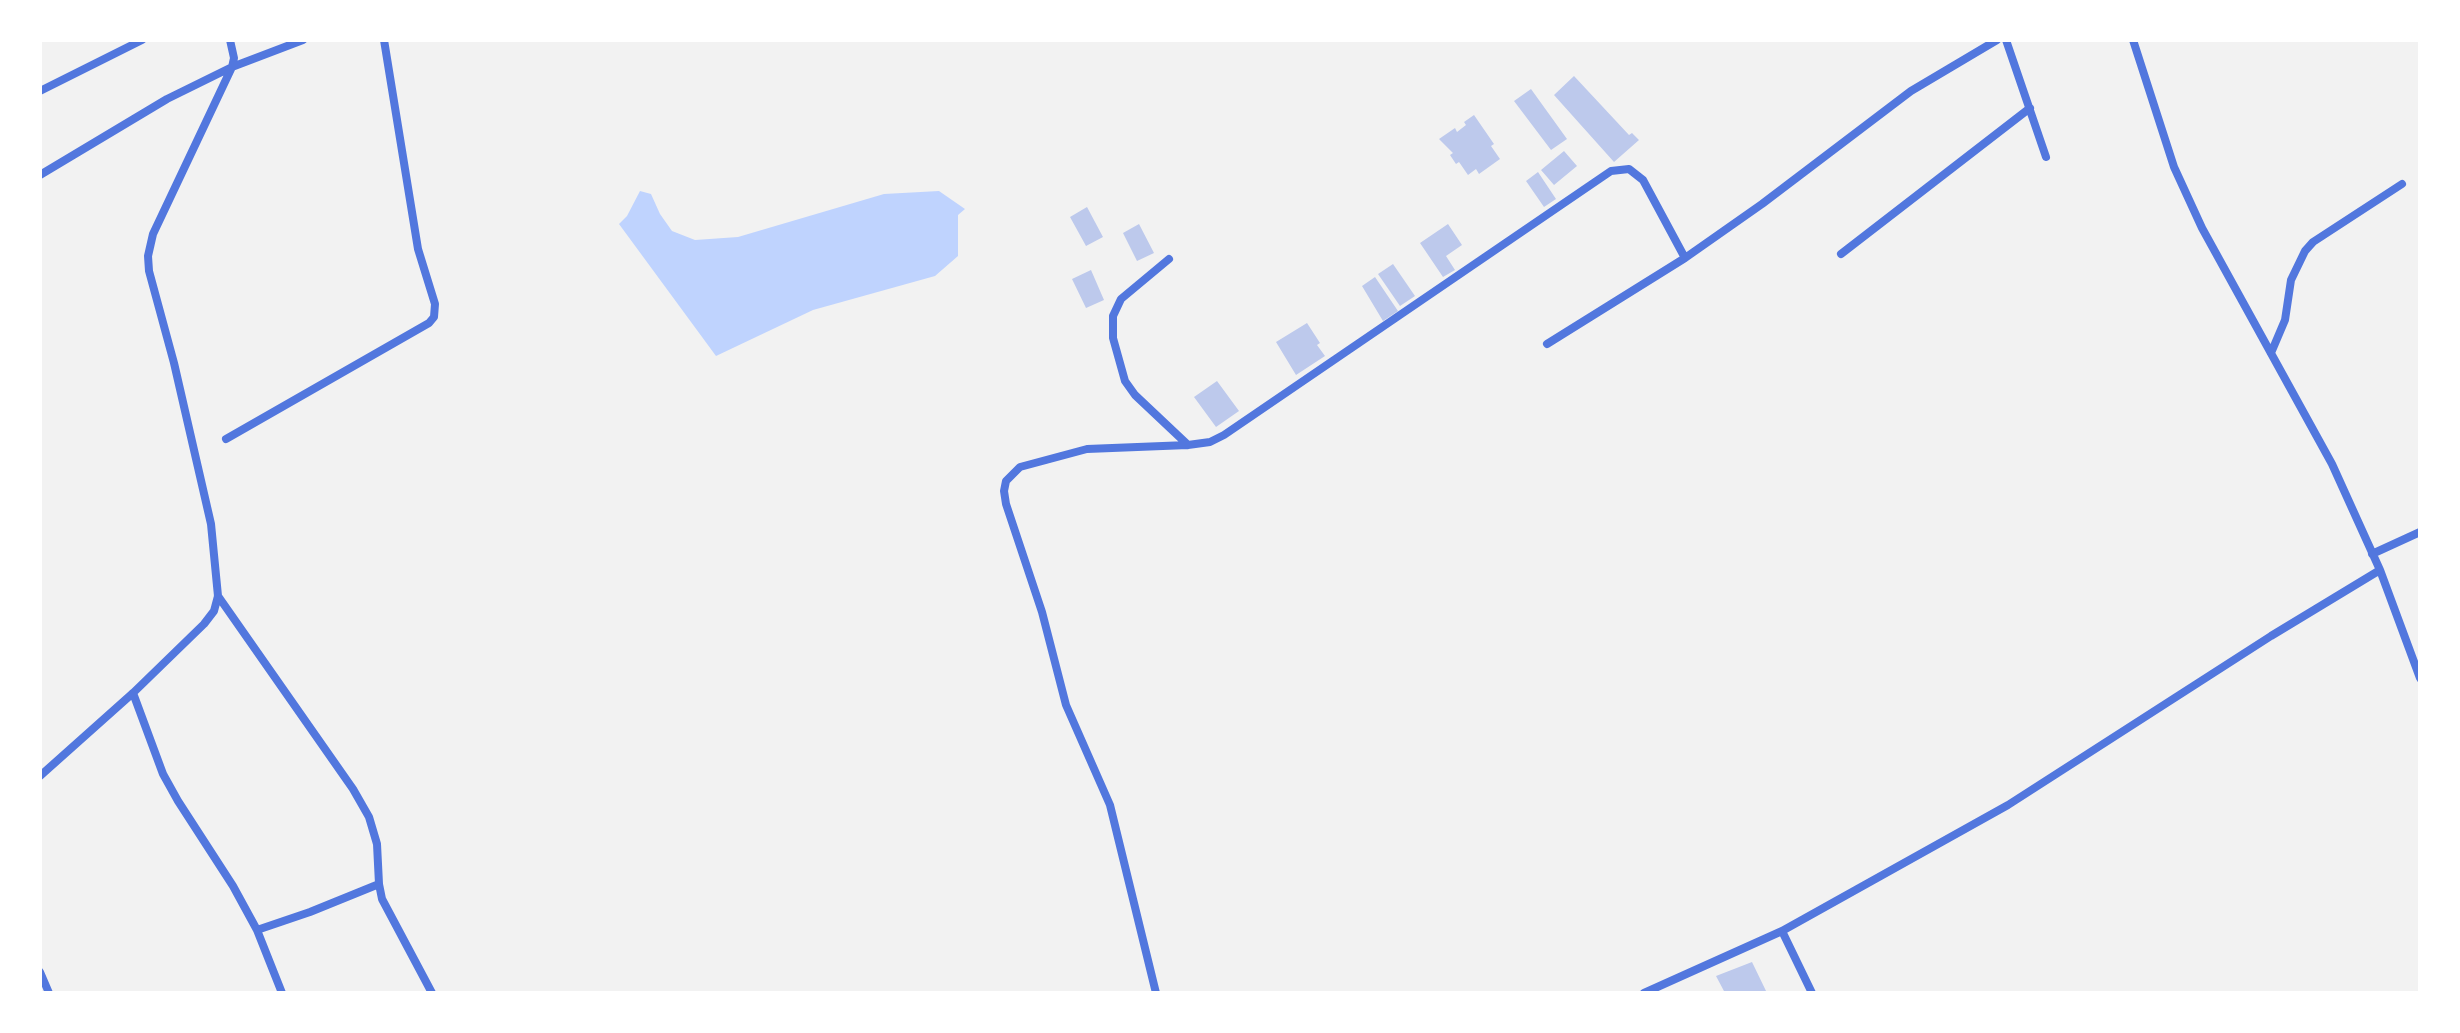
<!DOCTYPE html>
<style>
body{margin:0}
#map{position:relative;width:2460px;height:1033px;overflow:hidden;background:#f2f2f2;font-family:Rubik,sans-serif}
canvas{display:block}
.frame{position:absolute;inset:0;border:42px solid #fff;pointer-events:none}
</style>
<div id="map">
<canvas width="2460" height="1033"></canvas>
<div class="frame"></div>
</div>
<script>
const ctx = document.querySelector('canvas').getContext('2d');
ctx.lineJoin = 'round';
function paint(path, color) {
  ctx.fillStyle = color;
  ctx.fill(path, 'evenodd');
}
function shape(rows) {
  const path = new Path2D();
  for (const r of rows) {
    path.moveTo(r[0], r[1]);
    for (let i = 2; i < r.length; i += 2) path.lineTo(r[i], r[i + 1]);
  }
  return path;
}
function strokePath(path, color, width, dash) {
  ctx.strokeStyle = color;
  ctx.lineWidth = width;
  ctx.lineCap = dash ? 'butt' : 'round';
  ctx.setLineDash(dash || []);
  ctx.stroke(path);
}
paint(shape([
 [640,191,651,194,660,214,672,231,695,240,738,237,884,194,939,191,965,209,958,215,958,256,935,276,813,310,716,356,619,224,627,216]
]), '#bfd3fe');
paint(shape([
 [1574,76,1629,135,1632,133,1639,140,1614,162,1554,95],
 [1531,89,1567,139,1551,150,1514,101],
 [1474,115,1494,144,1491,146,1500,159,1479,174,1476,169,1468,175,1459,162,1456,164,1450,155,1453,153,1439,139,1455,128,1457,132,1466,125,1464,122],
 [1564,151,1577,166,1554,185,1541,170],
 [1538,172,1556,199,1544,207,1526,181],
 [1087,207,1103,237,1086,246,1070,217],
 [1139,224,1154,253,1137,261,1123,233],
 [1448,224,1462,245,1446,256,1455,270,1443,277,1420,243],
 [1393,264,1415,296,1400,306,1378,274],
 [1091,270,1104,300,1086,308,1072,279],
 [1375,277,1398,311,1383,321,1362,286],
 [1307,323,1320,343,1317,345,1325,356,1296,375,1276,342],
 [1217,381,1239,411,1216,427,1194,397],
 [1752,962,1767,993,1725,993,1716,976]
]), '#bdc9ec');
strokePath(shape([
 [2006,40,2046,157],
 [2133,40,2174,167,2202,228,2332,464,2380,570,2420,678],
 [40,91,142,40],
 [40,175,167,99,232,67,303,40],
 [1841,254,2030,108],
 [1169,259,1121,299,1113,316,1113,338,1125,381,1135,395,1188,445],
 [1547,344,1685,258,1762,204,1911,91,1997,40],
 [2271,353,2285,320,2291,280,2305,251,2313,242,2402,184],
 [226,439,429,323,434,317,435,304,418,249,384,40],
 [2372,554,2420,532],
 [218,596,353,789,369,817,377,844,379,884,382,899,432,993],
 [133,693,163,774,178,801,233,886,257,930,282,993],
 [40,776,133,693,204,624,214,611,218,596,211,524,174,363,149,271,148,256,153,234,232,67,234,58,230,40],
 [257,930,310,912,379,884],
 [1782,931,1812,993],
 [40,972,49,993],
 [1156,993,1110,805,1066,705,1042,612,1006,504,1004,491,1006,481,1020,467,1087,449,1188,445,1210,442,1224,435,1611,171,1629,169,1643,180,1685,258],
 [1644,993,1782,931,2008,805,2271,636,2380,570]
]), '#5277de', 8);
</script>
